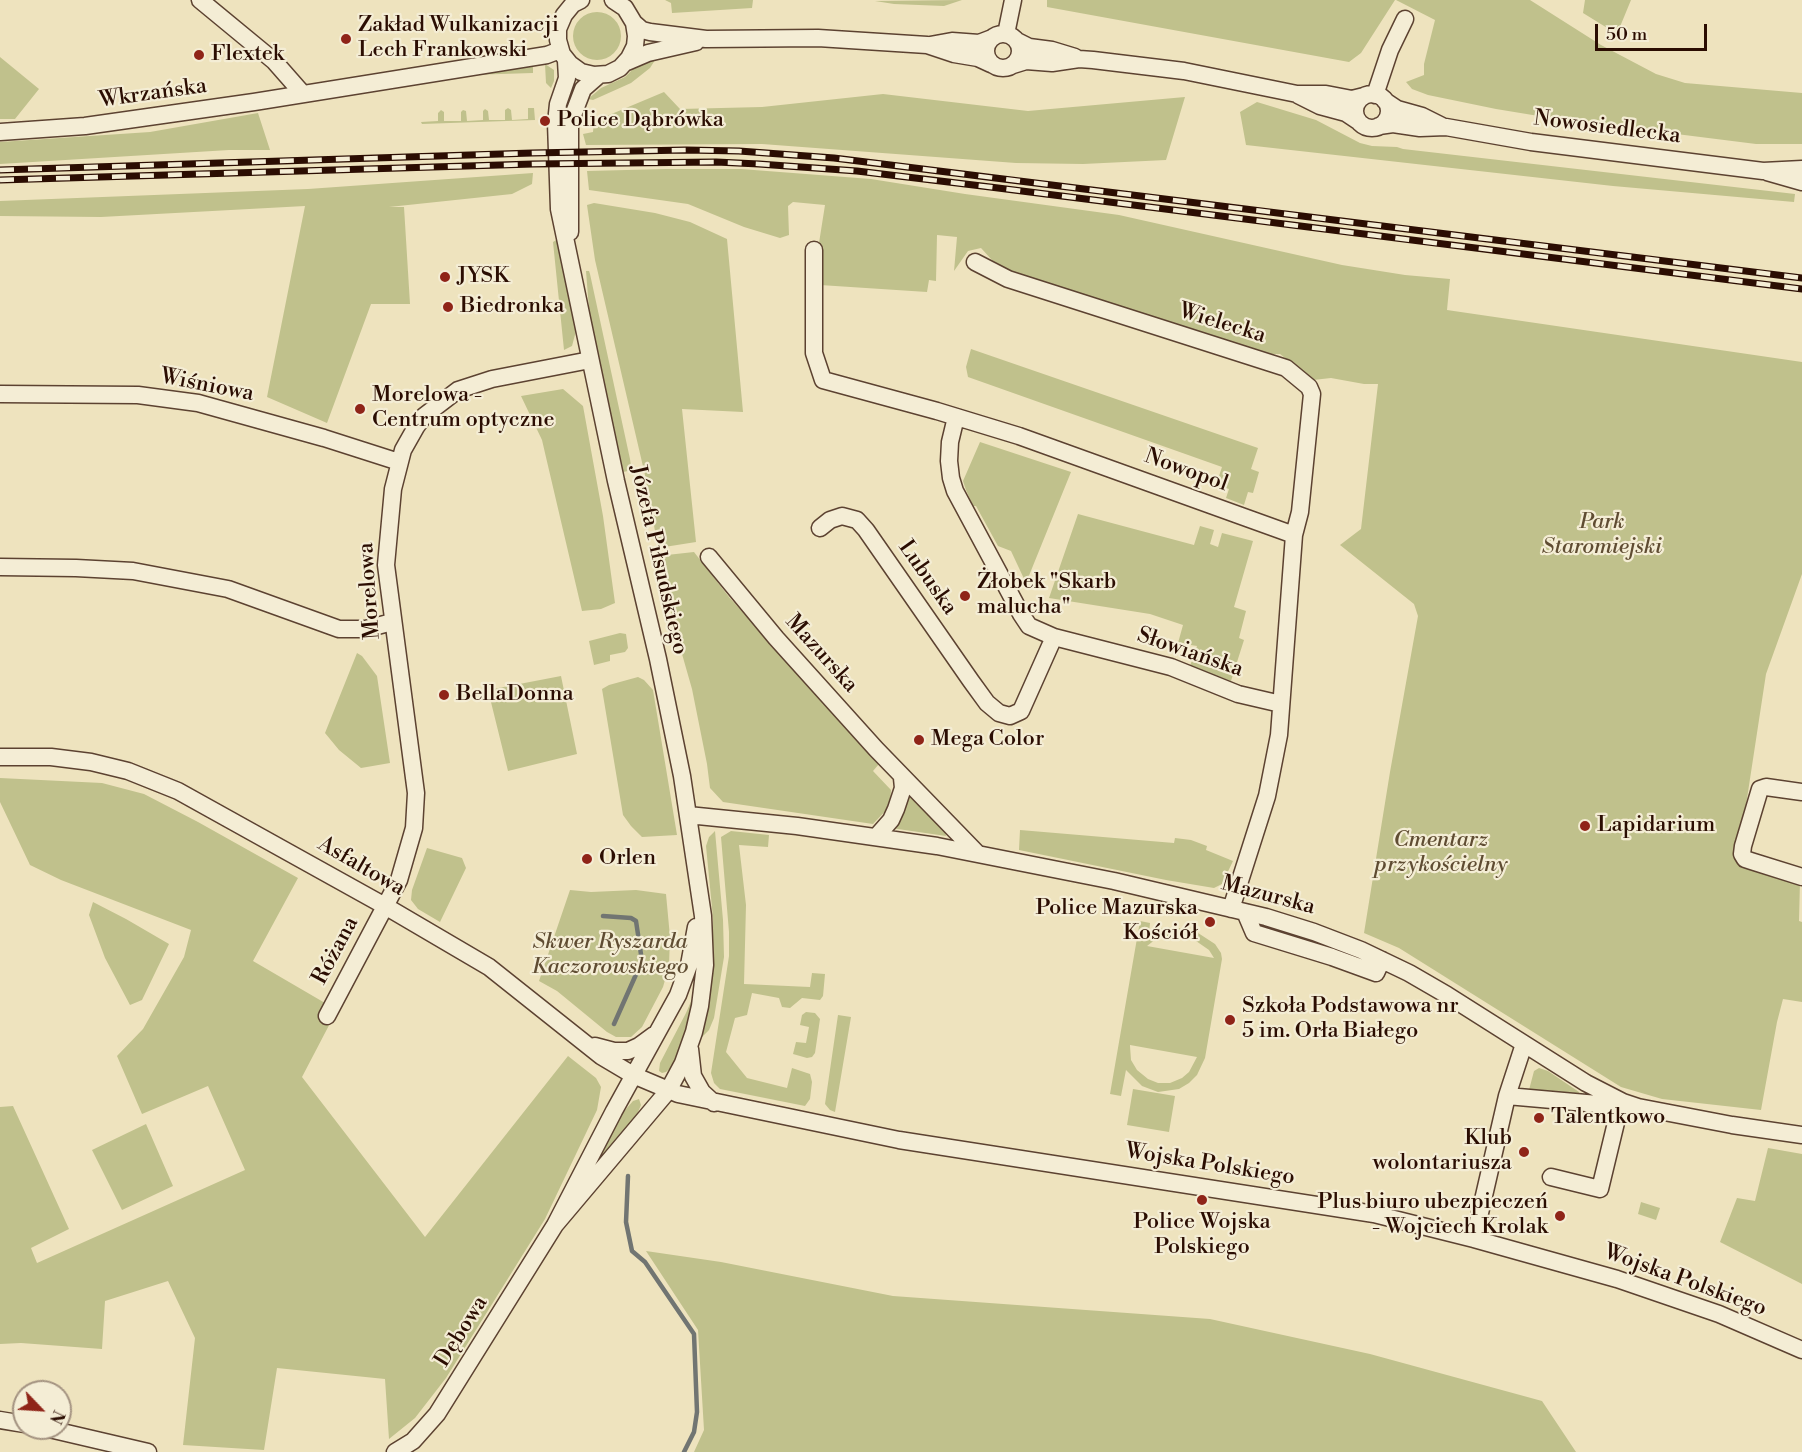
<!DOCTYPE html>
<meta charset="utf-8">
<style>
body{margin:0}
#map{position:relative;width:1802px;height:1452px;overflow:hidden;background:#eee3be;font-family:"Libre Bodoni",serif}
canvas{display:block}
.north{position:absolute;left:12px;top:1380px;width:60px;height:60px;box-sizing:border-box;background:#f4edd5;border:2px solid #a49381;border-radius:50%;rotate:115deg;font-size:16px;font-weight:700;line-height:24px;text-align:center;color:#2b0d02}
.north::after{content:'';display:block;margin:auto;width:21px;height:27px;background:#8f2418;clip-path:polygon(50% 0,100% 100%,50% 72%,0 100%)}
.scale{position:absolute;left:1595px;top:24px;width:112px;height:27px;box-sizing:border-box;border:3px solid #2b0d02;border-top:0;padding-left:8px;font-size:18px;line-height:21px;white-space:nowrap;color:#2b0d02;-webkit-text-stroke:4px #f4edd5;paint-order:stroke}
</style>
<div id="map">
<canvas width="1802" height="1452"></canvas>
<div class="north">N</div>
<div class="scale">50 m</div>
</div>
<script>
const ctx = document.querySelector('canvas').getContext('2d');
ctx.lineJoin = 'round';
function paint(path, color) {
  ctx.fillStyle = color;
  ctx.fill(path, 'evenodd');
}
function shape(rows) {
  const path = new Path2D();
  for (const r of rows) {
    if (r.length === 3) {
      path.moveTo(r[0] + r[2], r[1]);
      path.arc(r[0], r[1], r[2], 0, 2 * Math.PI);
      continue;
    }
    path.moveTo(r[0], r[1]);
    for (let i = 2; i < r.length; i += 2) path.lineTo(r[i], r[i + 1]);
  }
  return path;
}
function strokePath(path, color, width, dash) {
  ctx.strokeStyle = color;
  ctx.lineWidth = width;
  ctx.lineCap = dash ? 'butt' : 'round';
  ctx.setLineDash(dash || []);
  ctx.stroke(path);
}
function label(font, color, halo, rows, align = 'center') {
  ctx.font = font + ' "Libre Bodoni",serif';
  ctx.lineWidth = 4.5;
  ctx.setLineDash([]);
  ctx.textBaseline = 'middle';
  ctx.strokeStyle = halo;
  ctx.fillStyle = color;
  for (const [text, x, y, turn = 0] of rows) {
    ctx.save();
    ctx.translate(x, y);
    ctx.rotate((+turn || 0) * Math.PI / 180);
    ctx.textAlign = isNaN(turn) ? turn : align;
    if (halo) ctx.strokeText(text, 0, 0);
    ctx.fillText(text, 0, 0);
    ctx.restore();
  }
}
paint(shape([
 [665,0,753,0,752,8,672,13,671,3],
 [962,0,944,6,894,4,875,1],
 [1047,0,1395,0,1361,53,1349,62,1047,7],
 [1396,0,1530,0,1601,45,1656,74,1685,83,1802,93,1802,144,1756,144,1557,119,1496,109,1428,95,1412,89,1406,82,1424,75,1424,64,1435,20],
 [1585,0,1631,0,1617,34,1583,13],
 [597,36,24],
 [0,57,39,89,15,119,0,119],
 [657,57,650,68,631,83,593,100,588,99,601,88,625,77,639,63],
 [545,64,554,70,554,81,551,88,546,83],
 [533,65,533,73,469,75],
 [664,92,680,109,762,107,883,94,1028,111,1185,97,1166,160,1083,164,1016,163,762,144,586,145,583,134,593,132,594,121,602,121,602,118],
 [1257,102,1316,120,1360,143,1372,146,1397,147,1403,149,1795,194,1794,202,1613,186,1246,145,1240,112],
 [508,108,511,110,512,120,528,119,528,108,534,108,535,120,422,124,421,122,438,121,438,113,441,110,444,112,444,121,461,121,461,112,463,110,466,111,467,121,483,120,483,111,485,109,488,111,489,120,505,120,505,110],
 [258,113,270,150,229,150,0,164,0,142,150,132],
 [666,169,741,169,871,179,965,194,1119,215,1342,265,1405,275,1450,279,1447,310,1802,362,1802,574,1766,674,1737,864,1800,881,1799,921,1802,922,1802,1002,1783,999,1777,1022,1761,1110,1662,1099,1621,1087,1399,948,1364,933,1390,772,1418,616,1414,604,1340,545,1361,529,1378,384,1364,384,1331,378,1313,380,1280,354,1269,354,1001,270,981,248,968,251,954,271,957,237,937,235,936,281,929,280,927,292,820,285,819,243,825,205,793,202,788,206,789,235,780,238,744,227,688,204,589,190,587,171],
 [533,173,532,184,512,194,389,207,404,207,410,304,371,304,327,423,267,397,305,206,101,217,0,216,0,201,308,189],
 [594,203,655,213,690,222,727,239,743,412,682,409,696,542,658,548,645,475,595,260,587,205],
 [558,239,576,331,572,346,564,350,553,242],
 [586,271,589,271,590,274,630,459,631,466,628,471,623,472,604,391,590,322],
 [971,349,1258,448,1251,469,1259,472,1253,493,1248,492,1244,505,1226,498,1229,489,1216,485,1222,467,968,377,966,367],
 [563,389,583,406,603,516,615,603,601,609,582,611,545,453,542,440,521,396],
 [980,442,1071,472,1026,583,1011,551,998,546,976,506,973,506,966,490,963,481],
 [1078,514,1194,545,1200,526,1214,530,1210,544,1218,547,1222,533,1253,541,1234,607,1246,611,1239,638,1244,640,1231,681,1190,666,1197,646,1178,643,1183,625,1150,614,1049,598],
 [694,552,729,597,879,764,873,771,891,790,890,806,873,824,723,802,710,788,707,764,692,689,674,626,658,556],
 [620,633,626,634,628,648,625,652,610,655,610,661,594,665,589,641],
 [357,653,362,656,377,676,390,763,361,768,339,750,325,733],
 [561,676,577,754,508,771,488,690],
 [638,677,644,680,653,690,677,835,642,837,631,826,623,815,602,689,609,685],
 [0,778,102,783,144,794,198,822,298,878,253,961,337,1010,302,1077,425,1237,568,1056,596,1078,601,1087,597,1110,545,1219,446,1378,415,1418,389,1439,385,1379,277,1368,264,1450,183,1445,195,1338,168,1281,105,1301,102,1349,21,1343,0,1344,0,1107,13,1106,69,1229,31,1248,37,1263,245,1170,208,1086,142,1114,117,1056,143,1029,184,957,191,930,61,880,30,865,0,802],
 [911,795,945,831,946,836,891,828,905,800],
 [1020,830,1174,843,1175,838,1191,840,1207,846,1206,850,1233,861,1222,884,1214,888,1166,880,1019,850],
 [715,831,723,920,724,957,714,1018,709,1030,699,1040,713,950,713,918,706,846,709,837],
 [731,831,769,835,768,847,739,845,746,905,744,984,810,987,812,973,825,974,823,996,820,1000,802,998,790,1008,782,1007,779,998,752,993,747,1015,735,1018,726,1052,747,1078,787,1088,792,1068,810,1074,812,1082,810,1099,805,1106,720,1089,714,1083,711,1073,729,956,729,932,721,837],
 [427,848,462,858,466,868,440,922,418,909,411,900,412,890],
 [570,890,591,892,636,890,666,894,670,937,669,966,663,987,642,1027,631,1037,616,1037,607,1032,557,991,539,981],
 [93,902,126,919,169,944,142,1000,130,1005,105,958,89,915],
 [1140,921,1150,923,1149,933,1157,929,1172,927,1195,931,1215,944,1221,953,1222,959,1205,1058,1197,1075,1189,1083,1179,1089,1158,1092,1142,1086,1126,1070,1121,1096,1110,1094],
 [1170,936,1186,936,1196,941,1209,950,1214,958,1147,946,1156,939],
 [1130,1046,1130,1045,1197,1057,1189,1072,1182,1078,1170,1083,1158,1083,1148,1079,1137,1070,1131,1060],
 [695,992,696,1006,675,1064,666,1072,662,1073,659,1071,660,1063,686,1013],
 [806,1012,815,1013,820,1019,815,1053,812,1057,807,1058,793,1054,796,1042,806,1043,809,1027,800,1025,802,1015],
 [838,1015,851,1017,835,1112,830,1110,825,1104],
 [1539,1068,1548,1071,1579,1092,1580,1096,1529,1090,1534,1071],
 [1133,1089,1175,1096,1169,1132,1127,1125],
 [639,1099,641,1105,636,1117,585,1180,620,1116,633,1101],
 [146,1124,173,1186,122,1210,92,1150],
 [1768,1148,1802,1154,1802,1284,1720,1242,1737,1198,1755,1201],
 [1641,1202,1660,1208,1656,1220,1638,1214],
 [646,1251,721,1262,893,1296,1210,1319,1370,1354,1542,1401,1576,1452,694,1452,704,1430,698,1330]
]), '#c0c18c');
strokePath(shape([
 [603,916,631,918,636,921,642,961,614,1024],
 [628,1176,626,1222,632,1251,645,1262,694,1334,697,1412,694,1432,684,1452]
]), '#717572', 4.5);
const minor = shape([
 [200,0,274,61,303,94],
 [581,0,573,4,564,15,558,29,558,40,562,54,570,64,581,72,594,75,608,74,620,68,629,58,635,46,636,36,634,23,625,8,613,0],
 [634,23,642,30,650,32,706,39,818,38,927,45,954,54,978,58,991,64],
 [1003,51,17],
 [1006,34,1013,0],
 [1017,41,1029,47,1052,50,1075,57],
 [930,45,952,41,979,43,992,38],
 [627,62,648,53,696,42],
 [1013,65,1026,61,1052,63,1079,59,1093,60,1184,71,1297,94,1326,94,1352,99,1364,96],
 [1372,111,17],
 [1298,95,1320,106,1346,113,1358,121],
 [1375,95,1390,50,1405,19],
 [1385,101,1397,109,1422,116,1442,126],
 [1379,126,1393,124,1420,128,1446,127,1531,142,1763,171,1802,169],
 [0,132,85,126,254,102,547,55,560,50],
 [1767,172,1802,182],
 [570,232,570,123,583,89,599,75],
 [814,250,814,353,823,380,937,411,1019,436,1294,535],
 [975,262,1008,279,1286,368,1309,387,1312,394,1300,512,1294,535,1279,735,1267,796,1231,909],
 [0,394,138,395,198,403,324,438,399,462],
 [956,417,950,442,949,461,951,478,955,491,1021,614,1029,626,1054,637,1171,667,1238,694,1281,704],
 [820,528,830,520,842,516,857,520,866,530,971,681,987,703,999,713,1010,716,1021,711,1054,637],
 [709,557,776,638,876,749,977,853],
 [0,567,76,568,133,571,228,589,339,629,366,629,392,622],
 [0,757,51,757,91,762,128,771,178,791,385,906,489,967,601,1056,633,1075,678,1094,899,1140,1374,1214,1474,1239,1617,1279,1719,1314,1802,1350],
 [1802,792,1766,787,1760,789,1743,846,1742,854,1745,859,1751,861,1802,877],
 [688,815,797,826,937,846,1114,881,1266,917,1314,932,1361,950,1409,973,1447,995,1586,1083,1623,1102,1638,1107,1732,1125,1802,1135],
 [876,837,891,820,896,809,903,788,902,778],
 [1245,912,1254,933,1332,957,1376,973,1382,960],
 [327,1016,399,880,414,828,416,793,386,565,393,489,403,450,416,427,424,416,458,390,492,379,590,360],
 [595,1046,614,1051,628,1051,639,1046,654,1035],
 [690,1049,693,1076,702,1092,714,1103],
 [1507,1096,1620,1106],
 [1551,1177,1600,1189,1620,1106],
 [555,1225,668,1091,683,1063,694,1032,700,1006,705,965,703,916,682,776,658,659,616,481,559,209,556,123,558,104,567,78,566,61],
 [1474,1239,1507,1096,1524,1044],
 [0,1420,24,1424],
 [45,1428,148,1452],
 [395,1452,413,1441,437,1414,555,1225,614,1111,678,995,689,965,696,927]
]);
strokePath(minor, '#5c4231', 19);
strokePath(minor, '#f4edd5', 16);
const rail = shape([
 [0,170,532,153,686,150,739,151,834,158,1802,278],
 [0,180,533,164,716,162,759,164,857,171,990,187,1802,289]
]);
strokePath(rail, '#2b0d02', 7);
strokePath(rail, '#f4edd5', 4.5, [14]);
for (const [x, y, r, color] of [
 [346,39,6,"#8f2418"],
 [199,55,6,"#8f2418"],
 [545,121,6,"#8f2418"],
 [445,277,6,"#8f2418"],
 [448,307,6,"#8f2418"],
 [360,409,6,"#8f2418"],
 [965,596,6,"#8f2418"],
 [444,695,6,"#8f2418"],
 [919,740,6,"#8f2418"],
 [1585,826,6,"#8f2418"],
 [587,859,6,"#8f2418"],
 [1210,922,6,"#8f2418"],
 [1230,1020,6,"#8f2418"],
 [1539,1118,6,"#8f2418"],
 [1524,1152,6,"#8f2418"],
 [1202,1200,6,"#8f2418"],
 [1560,1216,6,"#8f2418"]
]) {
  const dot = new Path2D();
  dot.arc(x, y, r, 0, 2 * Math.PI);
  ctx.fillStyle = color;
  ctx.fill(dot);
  strokePath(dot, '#f4edd5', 2);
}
label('22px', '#2b0d02', '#f4edd5', [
 ["Zakład Wulkanizacji",358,26],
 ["Lech Frankowski",358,51],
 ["Flextek",211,55],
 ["Police Dąbrówka",557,121],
 ["JYSK",457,277],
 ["Biedronka",460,307],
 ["Morelowa -",372,396],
 ["Centrum optyczne",372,421],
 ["Żłobek \"Skarb",977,583],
 ["malucha\"",977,608],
 ["BellaDonna",456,695],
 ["Mega Color",931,740],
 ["Lapidarium",1597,826],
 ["Orlen",599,859],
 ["Police Mazurska",1198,909,"right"],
 ["Kościół",1198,934,"right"],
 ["Szkoła Podstawowa nr",1242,1007],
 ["5 im. Orła Białego",1242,1032],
 ["Talentkowo",1551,1118],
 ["Klub",1512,1139,"right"],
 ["wolontariusza",1512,1164,"right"],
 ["Plus biuro ubezpieczeń",1548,1203,"right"],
 ["- Wojciech Krolak",1548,1228,"right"],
 ["Police Wojska",1202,1223,"center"],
 ["Polskiego",1202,1248,"center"]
], 'left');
label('22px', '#2b0d02', '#f4edd5', [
 ["Wkrzańska",153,94,-8],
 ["Nowosiedlecka",1607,128,7],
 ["Wielecka",1222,324,17],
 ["Wiśniowa",207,386,11],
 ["Nowopol",1186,471,20],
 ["Józefa Piłsudskiego",658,560,77],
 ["Lubuska",927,578,55],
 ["Morelowa",370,591,-94],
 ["Słowiańska",1190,653,19],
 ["Mazurska",821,654,48],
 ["Asfaltowa",361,867,30],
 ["Mazurska",1268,896,15],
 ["Różana",336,951,-62],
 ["Wojska Polskiego",1210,1165,9],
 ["Wojska Polskiego",1685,1281,20],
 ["Dębowa",462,1332,-58]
]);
label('italic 22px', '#5f4c32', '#f4edd5', [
 ["Park",1602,523],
 ["Staromiejski",1602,548],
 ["Cmentarz",1441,841],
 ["przykościelny",1441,866],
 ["Skwer Ryszarda",610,943],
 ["Kaczorowskiego",610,968]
]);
</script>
